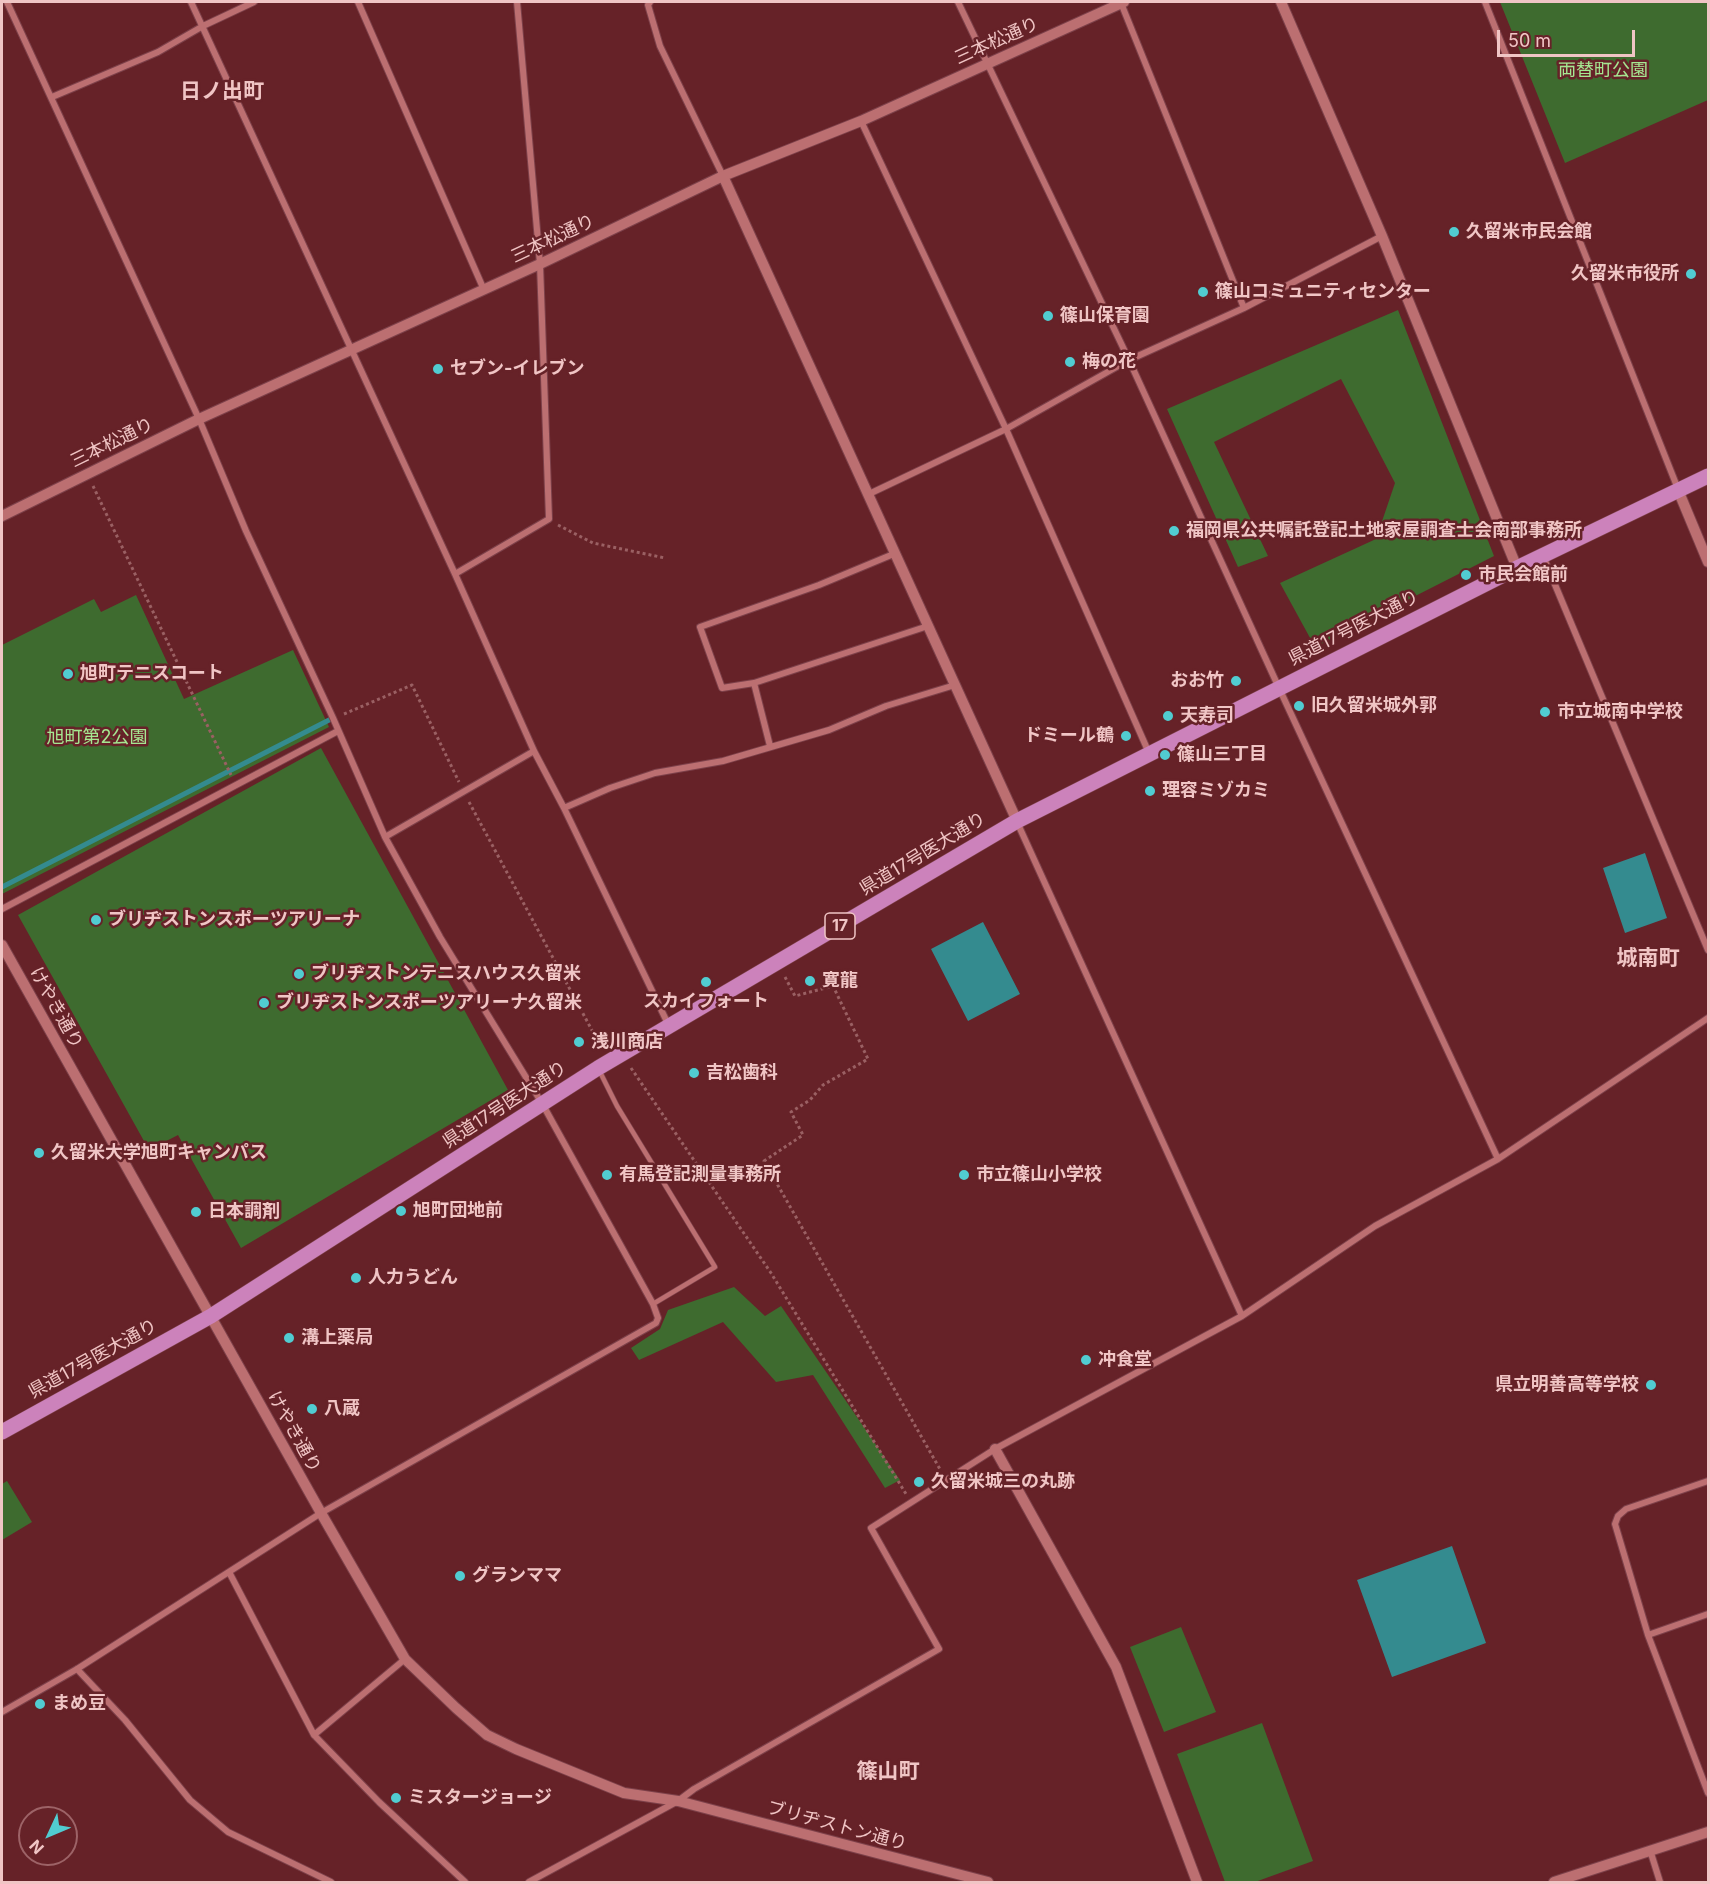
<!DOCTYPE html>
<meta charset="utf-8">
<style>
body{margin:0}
#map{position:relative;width:1710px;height:1884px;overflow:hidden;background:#662228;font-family:Inter,sans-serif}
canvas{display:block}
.frame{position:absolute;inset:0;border:3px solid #f0c5c5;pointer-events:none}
.north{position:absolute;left:18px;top:1806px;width:60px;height:60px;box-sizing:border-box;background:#662228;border:2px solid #9d6367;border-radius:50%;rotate:226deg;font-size:16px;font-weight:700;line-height:24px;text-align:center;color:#f0c5c5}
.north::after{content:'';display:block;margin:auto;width:21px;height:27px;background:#51ccd1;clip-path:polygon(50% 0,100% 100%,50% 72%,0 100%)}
.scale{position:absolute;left:1497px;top:30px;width:138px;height:27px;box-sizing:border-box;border:3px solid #f0c5c5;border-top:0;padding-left:8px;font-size:18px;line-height:21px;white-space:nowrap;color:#f0c5c5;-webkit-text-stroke:4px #662228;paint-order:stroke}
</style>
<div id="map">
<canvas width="1710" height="1884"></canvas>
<div class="frame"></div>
<div class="north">N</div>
<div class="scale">50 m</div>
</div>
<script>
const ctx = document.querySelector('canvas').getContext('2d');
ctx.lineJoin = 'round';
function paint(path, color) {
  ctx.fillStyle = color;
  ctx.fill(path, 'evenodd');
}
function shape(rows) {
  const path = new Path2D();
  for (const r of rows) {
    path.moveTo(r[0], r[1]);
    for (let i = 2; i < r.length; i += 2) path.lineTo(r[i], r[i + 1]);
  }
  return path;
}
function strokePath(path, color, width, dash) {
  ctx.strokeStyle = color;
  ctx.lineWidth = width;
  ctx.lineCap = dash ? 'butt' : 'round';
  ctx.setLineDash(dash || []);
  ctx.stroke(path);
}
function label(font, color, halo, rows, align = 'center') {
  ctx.font = font + ' Inter,"Noto Sans JP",sans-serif';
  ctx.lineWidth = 5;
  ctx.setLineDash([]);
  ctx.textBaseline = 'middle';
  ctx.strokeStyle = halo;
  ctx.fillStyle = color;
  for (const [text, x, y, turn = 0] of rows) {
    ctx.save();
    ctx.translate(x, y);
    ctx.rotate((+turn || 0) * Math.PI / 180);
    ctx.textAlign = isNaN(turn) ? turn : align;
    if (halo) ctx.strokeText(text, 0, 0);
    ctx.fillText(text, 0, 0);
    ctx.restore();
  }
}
paint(shape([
 [1500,2,1708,2,1708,100,1565,163],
 [1398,310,1494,556,1315,647,1280,583,1376,539,1395,483,1341,379,1214,442,1268,556,1238,567,1167,409],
 [136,595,184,699,293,650,329,727,2,894,2,645,94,599,101,612],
 [321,748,508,1090,241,1248,178,1135,149,1150,18,915],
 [734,1287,765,1316,781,1306,900,1480,885,1488,813,1375,776,1382,723,1322,639,1360,631,1348,660,1329,668,1310],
 [7,1481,32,1522,2,1540,2,1484],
 [1181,1627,1216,1712,1164,1732,1130,1647],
 [1262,1723,1313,1861,1255,1882,1225,1882,1177,1754]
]), '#3e6b2f');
paint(shape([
 [1645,853,1667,918,1625,933,1603,868],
 [983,922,1020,994,968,1021,931,949],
 [1452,1546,1486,1643,1392,1677,1357,1580]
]), '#348b8f');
strokePath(shape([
 [2,887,333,718]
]), '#348b8f', 5);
const service = shape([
 [599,1070,617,1106,715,1267,653,1304]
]);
const minor = shape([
 [191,2,455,574,534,751,564,808,669,1026],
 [358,2,484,290],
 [650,2,648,5,660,46,723,176],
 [958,2,1129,360,1279,688,1498,1159],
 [1485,2,1678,489],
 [1121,3,1244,308],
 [52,97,158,52,203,26,254,2],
 [861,121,1006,429,1149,753],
 [869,494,1006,429,1129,360,1244,308,1382,236],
 [1543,556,1708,950],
 [455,574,549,519,540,264,517,2],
 [754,683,722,688,700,627,819,585,896,553],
 [770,746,754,683,928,626],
 [564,808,610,788,655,773,723,761,829,730,886,706,955,685],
 [1017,822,1242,1316],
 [385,837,534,751],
 [2,909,338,731],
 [1708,1481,1626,1509,1618,1516,1615,1524,1648,1635,1708,1793],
 [229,1572,314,1735,379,1802,465,1882],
 [1648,1635,1708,1614],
 [77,1669,125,1720,190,1800,228,1832,331,1882],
 [2,1712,77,1669,321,1513,656,1323,658,1318,653,1304,543,1105,440,937,385,837,333,718,246,531,199,419,7,2],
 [314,1735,405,1659],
 [1650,1850,1660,1882],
 [529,1882,678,1801,694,1789,939,1649,871,1528,995,1449,1242,1316,1375,1226,1498,1159,1708,1018]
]);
const tertiary = shape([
 [1281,2,1382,236,1517,568],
 [723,176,1017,821],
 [1678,490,1708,562],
 [2,516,199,419,540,264,723,176,861,121,1124,2],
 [2,945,321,1513,405,1659,456,1708,487,1735,516,1749,624,1793,678,1801,988,1882],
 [995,1449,1116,1667,1197,1882],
 [1554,1882,1708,1832]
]);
const primary = shape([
 [2,1432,211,1316,598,1068,1017,821,1517,568,1708,476]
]);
strokePath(service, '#7d414a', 6);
strokePath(minor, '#7d414a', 8);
strokePath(tertiary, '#7d414a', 12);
strokePath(primary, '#7d414a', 16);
strokePath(shape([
 [93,486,231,775],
 [558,525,593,543,665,558],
 [344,714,412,685,459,782],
 [469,802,601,1047],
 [785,977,795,996,833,986,868,1059,823,1085,810,1100,791,1112,803,1135,764,1161,941,1471],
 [631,1068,771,1273,906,1494]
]), '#9a6063', 3, [3, 3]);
strokePath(service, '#bc6f71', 4.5);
strokePath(minor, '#bc6f71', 6);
strokePath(tertiary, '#bc6f71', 10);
strokePath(primary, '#cc82bb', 15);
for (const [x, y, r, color] of [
 [1454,232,6,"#51ccd1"],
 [1691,274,6,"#51ccd1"],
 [1203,292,6,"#51ccd1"],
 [1048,316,6,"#51ccd1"],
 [1070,362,6,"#51ccd1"],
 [438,369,6,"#51ccd1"],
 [1174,531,6,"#51ccd1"],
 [1466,575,6,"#51ccd1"],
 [68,674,6,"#51ccd1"],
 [1236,681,6,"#51ccd1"],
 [1299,706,6,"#51ccd1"],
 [1545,712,6,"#51ccd1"],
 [1168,716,6,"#51ccd1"],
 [1126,736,6,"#51ccd1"],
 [1165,755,6,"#51ccd1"],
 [1150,791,6,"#51ccd1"],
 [96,920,6,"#51ccd1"],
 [299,974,6,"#51ccd1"],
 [810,981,6,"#51ccd1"],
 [706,982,6,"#51ccd1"],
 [264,1003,6,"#51ccd1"],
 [579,1042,6,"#51ccd1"],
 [694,1073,6,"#51ccd1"],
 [39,1153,6,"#51ccd1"],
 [607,1175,6,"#51ccd1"],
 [964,1175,6,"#51ccd1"],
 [401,1211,6,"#51ccd1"],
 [196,1212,6,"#51ccd1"],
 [356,1278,6,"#51ccd1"],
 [289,1338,6,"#51ccd1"],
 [1086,1360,6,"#51ccd1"],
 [1651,1385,6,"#51ccd1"],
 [312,1409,6,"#51ccd1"],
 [919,1482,6,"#51ccd1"],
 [460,1576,6,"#51ccd1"],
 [40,1704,6,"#51ccd1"],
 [396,1798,6,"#51ccd1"]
]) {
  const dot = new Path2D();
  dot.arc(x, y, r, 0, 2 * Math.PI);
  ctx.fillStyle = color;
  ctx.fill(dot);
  strokePath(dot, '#662228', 2);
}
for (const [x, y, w] of [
 [840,926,30]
]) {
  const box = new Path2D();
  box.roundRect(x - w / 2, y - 13, w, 26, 4.5);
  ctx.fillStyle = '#662228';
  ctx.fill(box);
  strokePath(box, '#f0c5c5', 1.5);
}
label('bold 16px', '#f0c5c5', null, [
 ["17",840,926]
]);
label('18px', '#f0c5c5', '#662228', [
 ["三本松通り",997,41,-24],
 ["三本松通り",553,239,-25],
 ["三本松通り",112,443,-26],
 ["県道17号医大通り",1354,628,-27],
 ["県道17号医大通り",923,854,-31],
 ["けやき通り",56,1008,61],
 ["県道17号医大通り",505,1105,-33],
 ["県道17号医大通り",93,1359,-29],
 ["けやき通り",294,1432,61],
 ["ブリヂストン通り",837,1826,15]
]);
label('18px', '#a5e791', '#662228', [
 ["両替町公園",1603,71],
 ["旭町第2公園",97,738]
]);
label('bold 18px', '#f0c5c5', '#662228', [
 ["久留米市民会館",1466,232],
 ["久留米市役所",1679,274,"right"],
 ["篠山コミュニティセンター",1215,292],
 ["篠山保育園",1060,316],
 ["梅の花",1082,362],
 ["セブン-イレブン",450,369],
 ["福岡県公共嘱託登記土地家屋調査士会南部事務所",1186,531],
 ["市民会館前",1478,575],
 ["旭町テニスコート",80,674],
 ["おお竹",1224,681,"right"],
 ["旧久留米城外郭",1311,706],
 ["市立城南中学校",1557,712],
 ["天寿司",1180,716],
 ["ドミール鶴",1114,736,"right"],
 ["篠山三丁目",1177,755],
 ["理容ミゾカミ",1162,791],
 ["ブリヂストンスポーツアリーナ",108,920],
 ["ブリヂストンテニスハウス久留米",311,974],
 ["寛龍",822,981],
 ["スカイフォート",706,1002,"center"],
 ["ブリヂストンスポーツアリーナ久留米",276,1003],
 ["浅川商店",591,1042],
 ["吉松歯科",706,1073],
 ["久留米大学旭町キャンパス",51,1153],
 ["有馬登記測量事務所",619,1175],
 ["市立篠山小学校",976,1175],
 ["旭町団地前",413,1211],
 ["日本調剤",208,1212],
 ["人力うどん",368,1278],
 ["溝上薬局",301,1338],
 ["冲食堂",1098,1360],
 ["県立明善高等学校",1639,1385,"right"],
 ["八蔵",324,1409],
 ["久留米城三の丸跡",931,1482],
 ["グランママ",472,1576],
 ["まめ豆",52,1704],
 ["ミスタージョージ",408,1798]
], 'left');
label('bold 21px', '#f0c5c5', '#662228', [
 ["日ノ出町",222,92],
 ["城南町",1648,959],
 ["篠山町",888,1772]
]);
</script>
